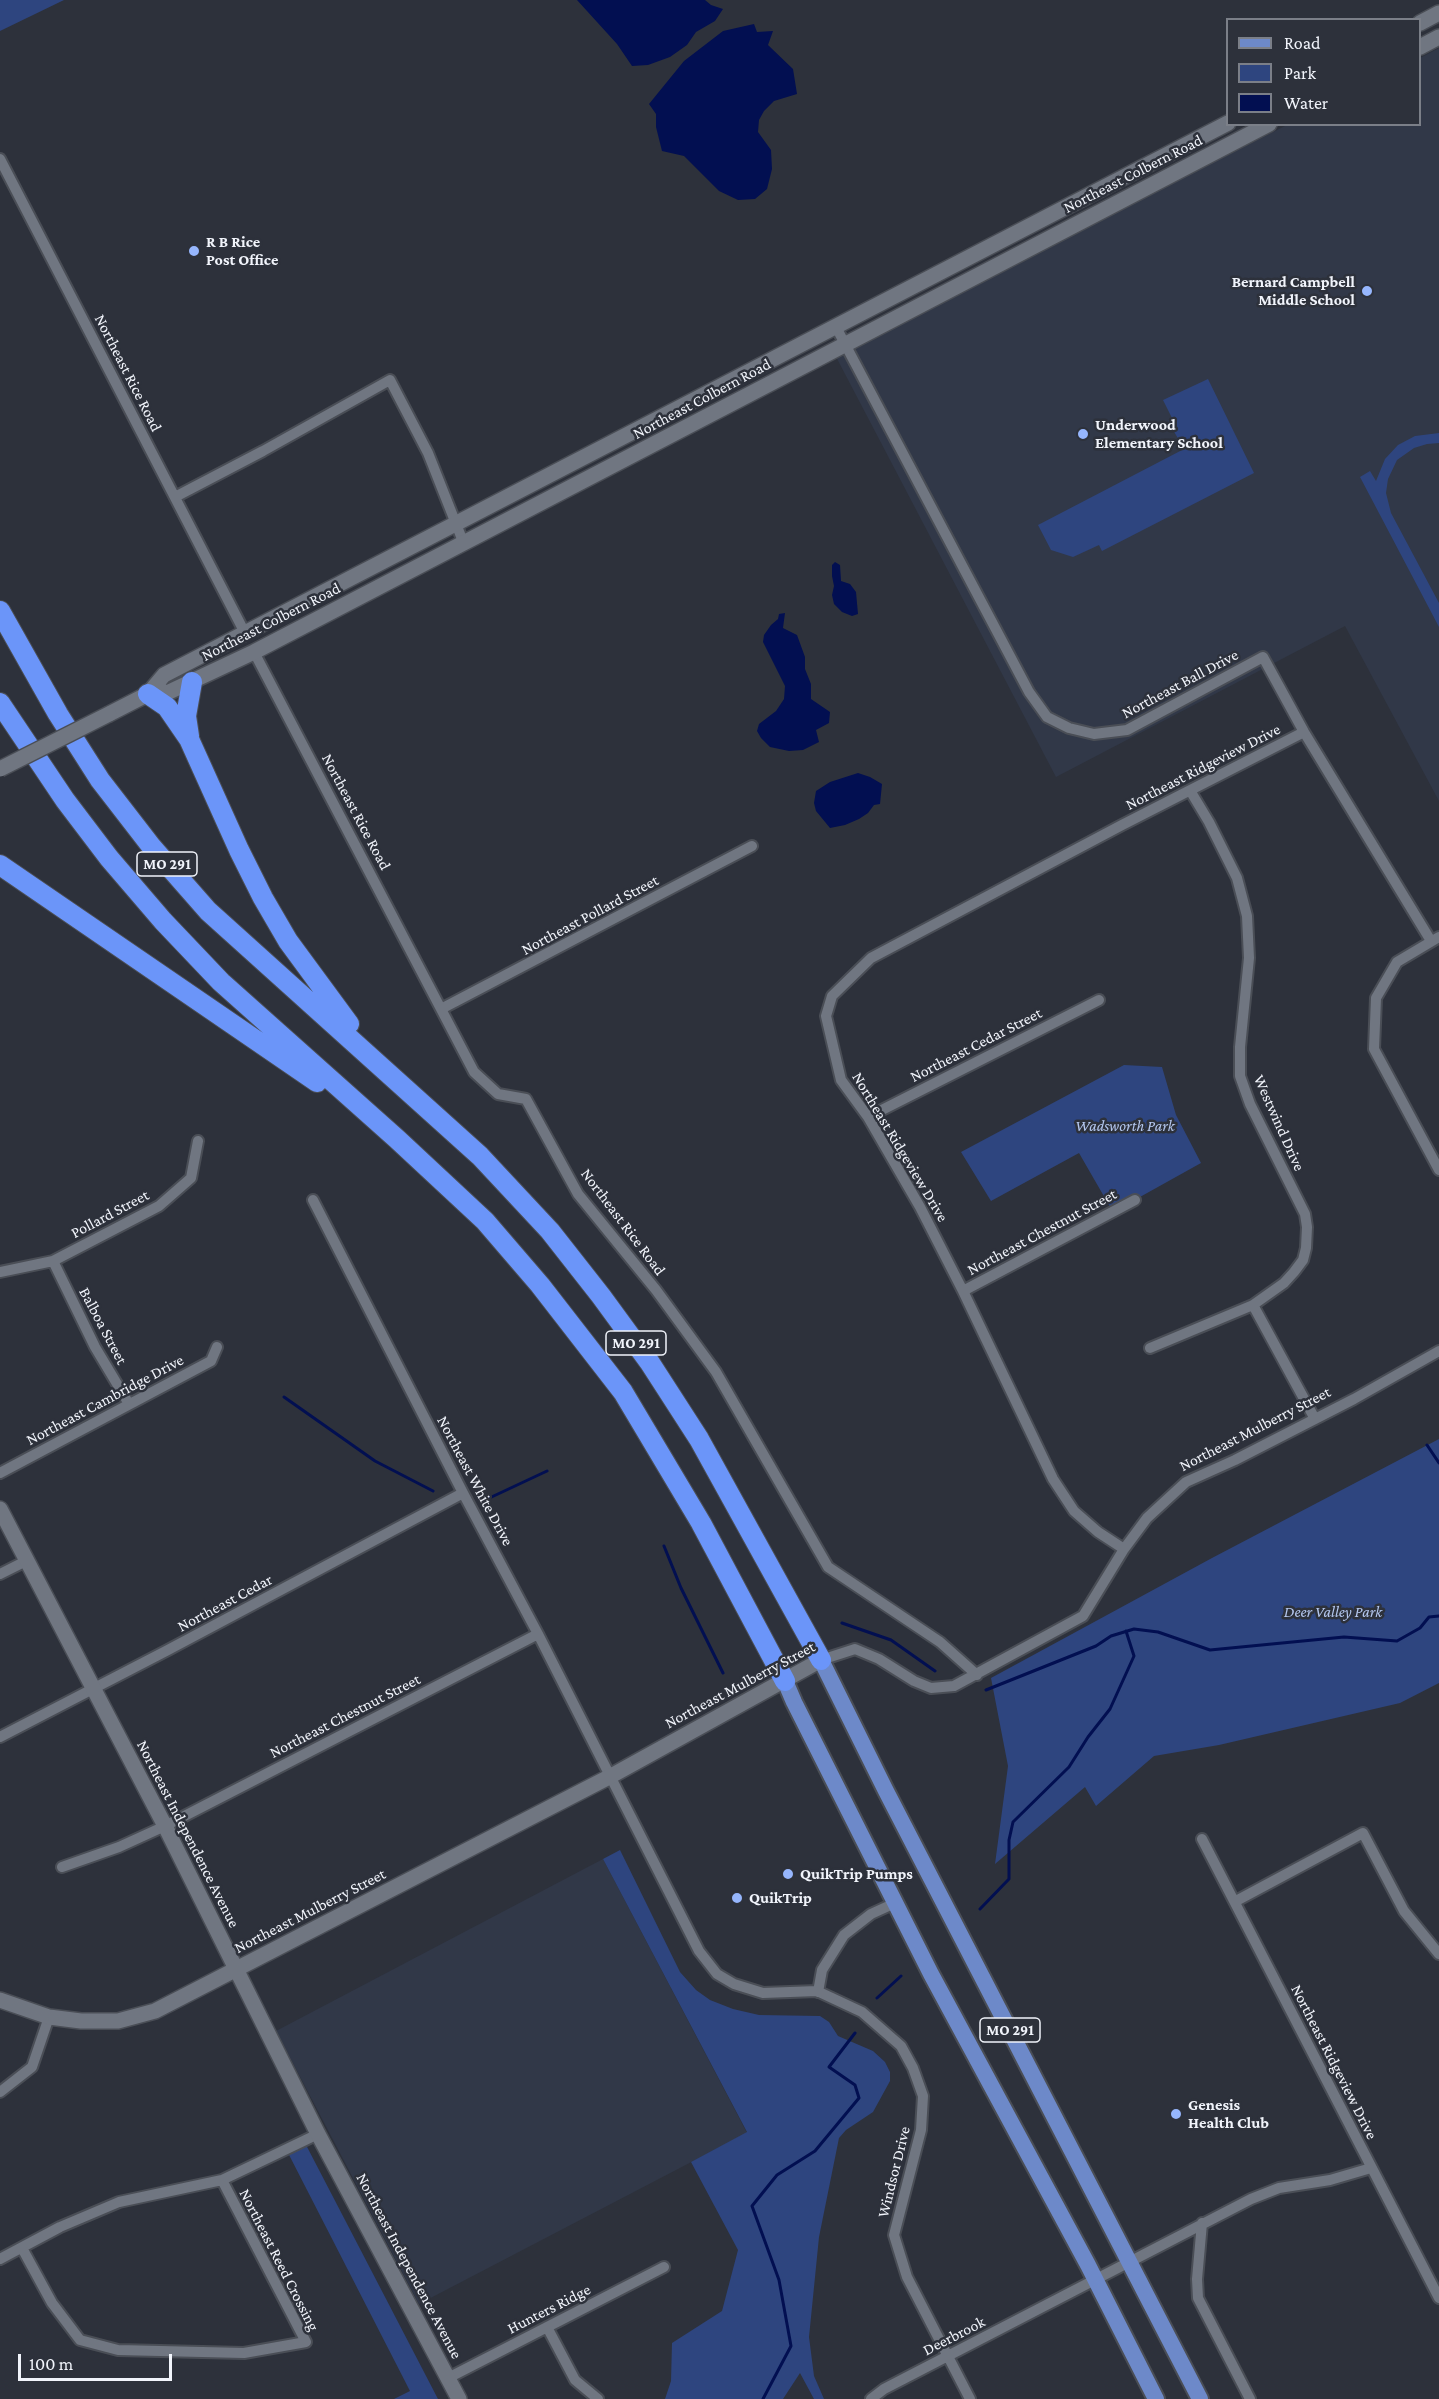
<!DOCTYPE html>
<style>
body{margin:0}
#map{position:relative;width:1439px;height:2399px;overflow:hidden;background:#2d313b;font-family:"Crimson Pro",serif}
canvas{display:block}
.legend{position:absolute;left:1226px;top:18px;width:195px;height:108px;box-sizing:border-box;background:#2d313b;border:2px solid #7b7f88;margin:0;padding:8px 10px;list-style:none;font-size:18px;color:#f1f4fb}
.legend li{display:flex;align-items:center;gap:12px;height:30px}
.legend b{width:30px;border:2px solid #7b7f88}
.scale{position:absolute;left:18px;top:2354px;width:154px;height:27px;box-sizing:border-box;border:3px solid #f1f4fb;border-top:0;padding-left:8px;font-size:18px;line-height:21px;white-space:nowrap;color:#f1f4fb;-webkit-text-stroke:4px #2d313b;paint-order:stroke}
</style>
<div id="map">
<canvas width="1439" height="2399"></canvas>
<ul class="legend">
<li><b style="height:8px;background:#6d89c9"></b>Road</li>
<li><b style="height:16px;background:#2e457f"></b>Park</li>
<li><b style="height:16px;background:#020f51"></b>Water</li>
</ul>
<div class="scale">100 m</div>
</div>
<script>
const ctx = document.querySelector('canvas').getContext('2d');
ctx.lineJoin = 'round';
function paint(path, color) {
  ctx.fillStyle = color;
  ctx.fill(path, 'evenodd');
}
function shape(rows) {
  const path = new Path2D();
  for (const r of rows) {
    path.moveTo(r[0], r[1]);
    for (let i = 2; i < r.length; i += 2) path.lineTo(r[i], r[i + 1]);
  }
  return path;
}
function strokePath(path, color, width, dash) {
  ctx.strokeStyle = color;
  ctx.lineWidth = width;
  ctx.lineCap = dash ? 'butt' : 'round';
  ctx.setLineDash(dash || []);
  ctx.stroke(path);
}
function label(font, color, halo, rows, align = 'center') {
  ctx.font = font + ' "Crimson Pro",serif';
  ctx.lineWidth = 5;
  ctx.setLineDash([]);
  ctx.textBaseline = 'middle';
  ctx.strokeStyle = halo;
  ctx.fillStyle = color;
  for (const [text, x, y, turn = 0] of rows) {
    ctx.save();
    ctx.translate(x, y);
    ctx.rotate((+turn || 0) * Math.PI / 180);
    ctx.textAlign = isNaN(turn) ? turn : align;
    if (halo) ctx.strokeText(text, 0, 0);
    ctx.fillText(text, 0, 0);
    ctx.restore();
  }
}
paint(shape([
 [1439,48,1439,801,1345,626,1056,777,834,353,1287,125,1420,124,1420,58],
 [603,1859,747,2133,419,2304,276,2031]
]), '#313848');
paint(shape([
 [0,0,64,0,0,31],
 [1208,379,1254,473,1102,551,1099,545,1073,557,1051,550,1038,525,1184,449,1168,421,1172,418,1163,400],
 [1439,433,1439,443,1427,444,1414,448,1397,460,1388,479,1386,493,1391,513,1439,603,1439,627,1360,477,1370,471,1376,481,1385,459,1398,445,1415,436],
 [1124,1065,1162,1067,1176,1115,1201,1163,1113,1212,1079,1153,991,1201,961,1152],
 [1439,1439,1439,1683,1400,1703,1219,1745,1154,1756,1096,1806,1085,1787,995,1864,1008,1766,991,1678,1212,1558],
 [620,1850,680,1972,696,1990,710,2000,733,2009,759,2015,820,2016,829,2022,838,2036,873,2051,885,2062,890,2072,890,2081,873,2112,846,2130,839,2138,819,2237,809,2337,814,2376,824,2399,814,2399,800,2373,783,2399,665,2399,671,2381,672,2343,722,2311,738,2250,691,2162,747,2132,603,1859],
 [305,2143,438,2399,394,2399,410,2391,286,2149]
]), '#2e457f');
paint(shape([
 [577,0,705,0,711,5,723,9,715,21,696,32,687,45,670,57,648,65,632,66,617,44],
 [754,24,757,32,773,31,768,45,793,69,797,94,774,101,764,111,759,120,758,132,771,150,772,169,767,189,755,199,738,200,719,191,684,156,662,151,656,127,656,114,649,104,684,61,723,31],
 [835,562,840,565,841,581,850,584,856,592,858,614,852,616,842,612,834,604,832,595,834,586,832,576,832,565],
 [785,613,783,628,797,635,805,657,805,669,811,684,811,699,830,712,829,723,816,730,819,742,803,750,789,751,770,747,761,738,757,731,759,724,776,711,784,699,785,686,763,642,764,635,771,625,778,619,779,614],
 [858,773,870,777,882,784,880,804,874,805,868,813,859,819,845,825,830,828,816,811,814,803,816,791,830,782]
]), '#020f51');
strokePath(shape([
 [284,1397,375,1461,433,1491],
 [1427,1445,1439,1463],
 [483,1501,547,1471],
 [664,1546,681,1588,723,1673],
 [842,1623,891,1640,935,1671],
 [986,1690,1096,1646,1111,1636,1134,1629,1158,1632,1210,1650,1344,1637,1397,1641,1420,1628,1429,1617,1439,1616],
 [980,1909,1009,1879,1009,1840,1013,1822,1069,1767,1088,1737,1110,1709,1134,1656,1126,1631],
 [877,1998,901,1976],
 [763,2399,791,2346,779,2280,752,2206,777,2175,815,2151,859,2098,855,2085,829,2067,855,2033]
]), '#020f51', 3);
const street = shape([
 [0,159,245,633],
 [836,327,1029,692,1047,717,1069,728,1094,734,1127,730,1263,657,1304,732,1431,941],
 [175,497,263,451,390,380,428,453,464,544],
 [254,652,474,1072,498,1094,526,1099,578,1194,656,1290,716,1372,828,1567,940,1642,977,1675],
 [1439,937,1397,962,1376,998,1374,1049,1439,1170],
 [441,1009,752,846],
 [868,1117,1099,1000],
 [313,1200,463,1493,538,1634,699,1951,717,1974,734,1984,763,1993,817,1991,862,2012,901,2046,913,2068,923,2096,921,2130,894,2235,907,2277,970,2399],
 [53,1261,95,1347,129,1404],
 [0,1272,53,1261,159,1206,191,1178,198,1141],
 [963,1291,1135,1200],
 [1253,1305,1315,1419],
 [1150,1348,1253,1305,1284,1283,1294,1272,1303,1260,1306,1248,1307,1227,1305,1214,1250,1104,1240,1076,1240,1047,1249,958,1247,916,1237,878,1209,822,1191,792],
 [0,1473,211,1361,217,1347],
 [1124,1549,1098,1532,1074,1511,1053,1479,963,1291,920,1207,868,1117,841,1080,826,1016,832,996,871,958,1122,825,1304,732],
 [0,1574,26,1561],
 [821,1660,855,1649,879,1659,914,1681,931,1688,954,1686,1083,1616,1124,1549,1147,1518,1186,1482,1235,1460,1354,1399,1439,1351],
 [0,1737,166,1651,463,1493],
 [1202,1839,1439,2298],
 [62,1867,119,1847,165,1826,538,1634],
 [1236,1901,1363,1833,1404,1911,1439,1954],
 [818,1992,822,1970,844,1935,871,1914,895,1903],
 [0,2092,32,2067,49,2017],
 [1202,2223,1197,2279,1198,2298,1250,2399],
 [22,2248,52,2303,80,2340,118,2350,244,2353,306,2342,222,2180],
 [0,2259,60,2227,119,2202,222,2180,318,2134],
 [547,2327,575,2380,598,2399],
 [448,2378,664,2267],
 [871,2399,884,2389,1251,2199,1279,2188,1330,2180,1371,2168]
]);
const secondary = shape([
 [1420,23,1439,13],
 [1420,47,1439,37],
 [148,694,169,692,254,652,1269,124],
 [109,714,148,694,164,675,1228,123],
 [0,1509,165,1826,318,2134,459,2399],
 [0,2000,49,2017,81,2021,118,2021,155,2011,611,1776,821,1660]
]);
const primary = shape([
 [821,1660,886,1791,1200,2399],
 [785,1681,794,1702,931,1974,1088,2265,1156,2399]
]);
const highway = shape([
 [0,611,58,714,100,780,151,846,208,911,480,1156,550,1231,601,1296,650,1363,699,1439,821,1660],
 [148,694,167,707,189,739,239,850,263,898,288,941,349,1024],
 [0,703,65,800,109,858,163,921,221,982,397,1139,485,1221,540,1285,623,1392,701,1523,785,1681],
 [189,736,186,716,192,682],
 [0,865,317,1082]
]);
strokePath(street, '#4a4e56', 14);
strokePath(secondary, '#4a4e56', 18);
strokePath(primary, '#4a4e56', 20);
strokePath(highway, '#4a4e56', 22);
strokePath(street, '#707681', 10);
strokePath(secondary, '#707681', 15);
strokePath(primary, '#6d89c9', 16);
strokePath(highway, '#6b95f9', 20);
const secondaryBridge = shape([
 [0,769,109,714]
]);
strokePath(secondaryBridge, '#4a4e56', 18, []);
strokePath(secondaryBridge, '#707681', 15);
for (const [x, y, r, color] of [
 [194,251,6,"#96b6fd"],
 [1367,291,6,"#96b6fd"],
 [1083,434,6,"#96b6fd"],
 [788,1874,6,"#96b6fd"],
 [737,1898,6,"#96b6fd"],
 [1176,2114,6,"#96b6fd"]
]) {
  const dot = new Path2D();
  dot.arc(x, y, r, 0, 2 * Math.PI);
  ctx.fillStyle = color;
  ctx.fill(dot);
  strokePath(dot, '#2d313b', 2);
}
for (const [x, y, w] of [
 [167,864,60],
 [636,1343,60],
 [1010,2030,60]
]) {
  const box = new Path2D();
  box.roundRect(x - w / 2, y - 12, w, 24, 4.5);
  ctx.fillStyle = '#2d313b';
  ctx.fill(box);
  strokePath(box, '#f1f4fb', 1.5);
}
label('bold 15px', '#f1f4fb', null, [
 ["MO 291",167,864],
 ["MO 291",636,1343],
 ["MO 291",1010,2030]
]);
label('16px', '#f1f4fb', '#2d313b', [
 ["Northeast Colbern Road",1133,174,-27],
 ["Northeast Rice Road",128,373,63],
 ["Northeast Colbern Road",702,399,-28],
 ["Northeast Colbern Road",271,622,-27],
 ["Northeast Ball Drive",1180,684,-28],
 ["Northeast Ridgeview Drive",1203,767,-27],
 ["Northeast Rice Road",356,812,62],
 ["Northeast Pollard Street",590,915,-28],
 ["Northeast Cedar Street",976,1045,-27],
 ["Westwind Drive",1279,1123,66],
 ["Northeast Ridgeview Drive",900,1147,59],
 ["Pollard Street",110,1214,-28],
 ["Northeast Rice Road",623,1222,53],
 ["Northeast Chestnut Street",1042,1232,-28],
 ["Balboa Street",103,1326,62],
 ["Northeast Cambridge Drive",105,1400,-28],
 ["Northeast Mulberry Street",1255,1429,-27],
 ["Northeast White Drive",475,1481,62],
 ["Northeast Cedar",225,1603,-28],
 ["Northeast Mulberry Street",740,1685,-28],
 ["Northeast Chestnut Street",345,1716,-27],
 ["Northeast Independence Avenue",188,1834,63],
 ["Northeast Mulberry Street",310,1911,-27],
 ["Northeast Ridgeview Drive",1334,2062,63],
 ["Windsor Drive",894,2172,-76],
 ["Northeast Reed Crossing",279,2260,63],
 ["Northeast Independence Avenue",409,2266,62],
 ["Hunters Ridge",549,2309,-27],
 ["Deerbrook",954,2336,-27]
]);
label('bold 16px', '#f1f4fb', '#2d313b', [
 ["R B Rice",206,242],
 ["Post Office",206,260],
 ["Bernard Campbell",1355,282,"right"],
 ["Middle School",1355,300,"right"],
 ["Underwood",1095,425],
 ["Elementary School",1095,443],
 ["QuikTrip Pumps",800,1874],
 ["QuikTrip",749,1898],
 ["Genesis",1188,2105],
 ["Health Club",1188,2123]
], 'left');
label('italic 16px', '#b4c7ef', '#2d313b', [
 ["Wadsworth Park",1125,1126],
 ["Deer Valley Park",1333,1612]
]);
</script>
